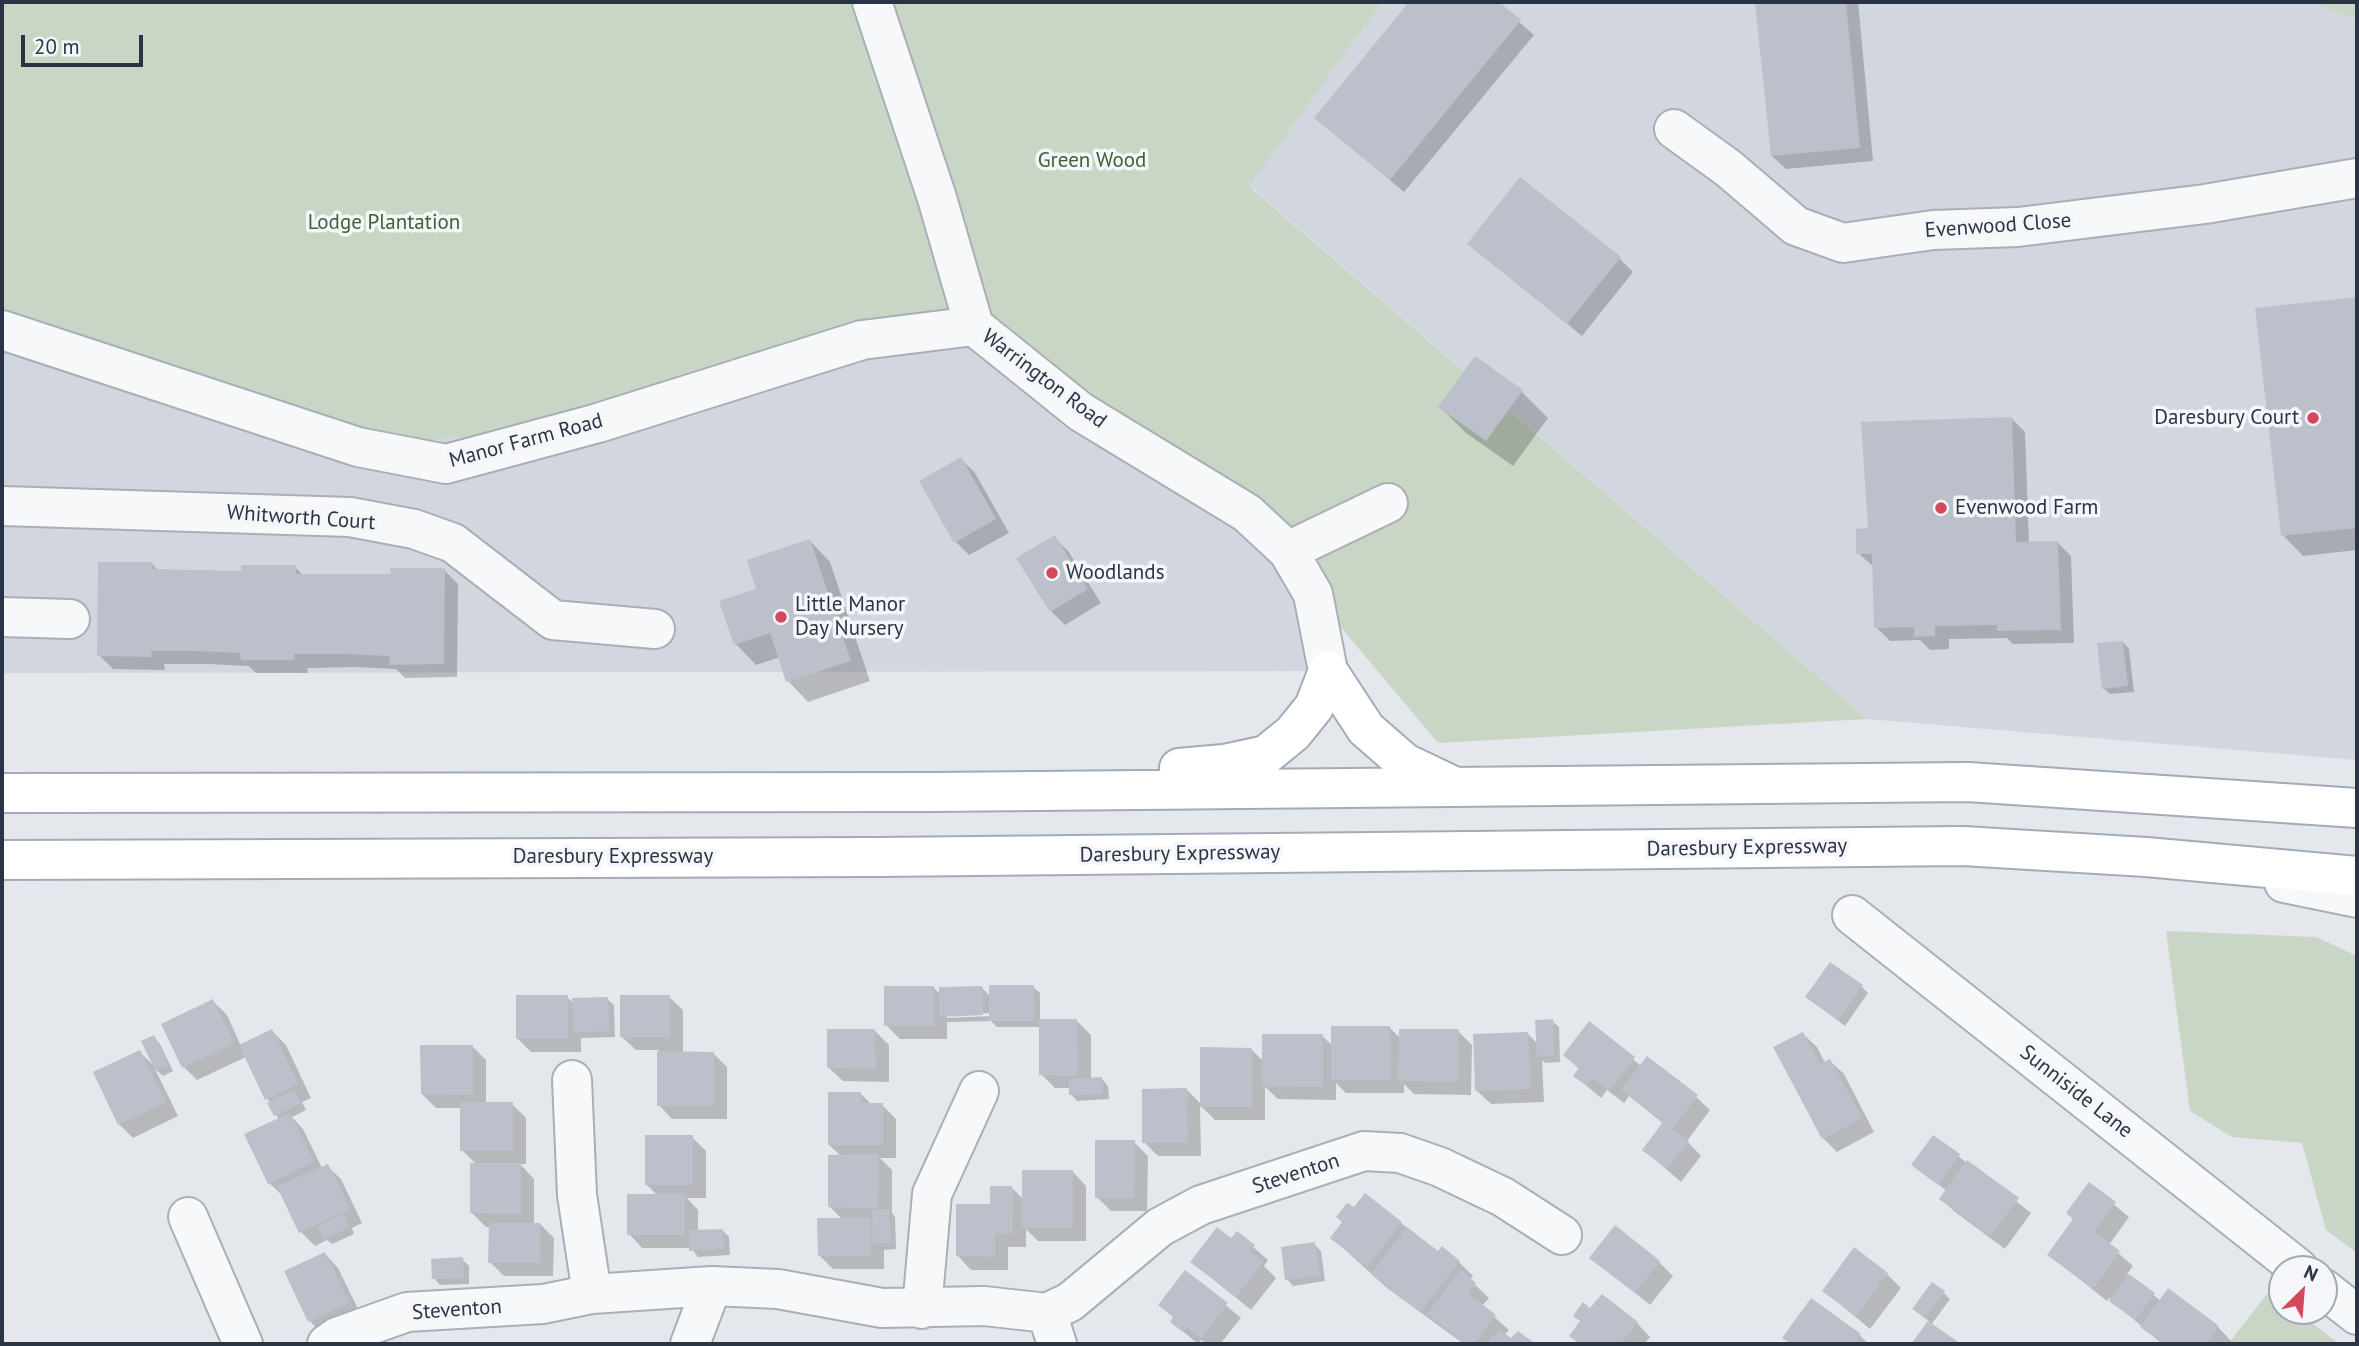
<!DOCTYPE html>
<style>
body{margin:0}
#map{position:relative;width:2359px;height:1346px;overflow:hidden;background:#e4e7ec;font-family:"PT Sans",sans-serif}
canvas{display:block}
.frame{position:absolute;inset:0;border:4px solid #2b3445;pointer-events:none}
.north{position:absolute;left:2268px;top:1255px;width:70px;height:70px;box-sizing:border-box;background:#f4f6f9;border:2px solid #a4a8b1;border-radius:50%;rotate:25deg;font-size:19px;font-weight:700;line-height:28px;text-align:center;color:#2b3445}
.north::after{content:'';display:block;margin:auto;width:24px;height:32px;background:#d1495b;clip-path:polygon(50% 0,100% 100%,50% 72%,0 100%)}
.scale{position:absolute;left:21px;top:35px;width:122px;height:32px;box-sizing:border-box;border:4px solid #2b3445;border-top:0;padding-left:9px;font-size:21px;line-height:24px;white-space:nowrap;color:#2b3445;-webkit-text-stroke:5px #f4f6f9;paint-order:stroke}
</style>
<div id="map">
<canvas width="2359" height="1346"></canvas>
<div class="frame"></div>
<div class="north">N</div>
<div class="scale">20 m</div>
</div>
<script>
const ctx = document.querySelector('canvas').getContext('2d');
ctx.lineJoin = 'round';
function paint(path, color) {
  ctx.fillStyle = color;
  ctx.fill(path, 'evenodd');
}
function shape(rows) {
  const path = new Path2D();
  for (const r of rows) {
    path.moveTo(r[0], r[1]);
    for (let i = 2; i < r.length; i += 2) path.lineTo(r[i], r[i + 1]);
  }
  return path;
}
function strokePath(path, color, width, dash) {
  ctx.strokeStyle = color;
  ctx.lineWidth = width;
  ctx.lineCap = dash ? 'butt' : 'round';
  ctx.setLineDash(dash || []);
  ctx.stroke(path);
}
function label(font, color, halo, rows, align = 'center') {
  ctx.font = font + ' "PT Sans",sans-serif';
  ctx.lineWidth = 7;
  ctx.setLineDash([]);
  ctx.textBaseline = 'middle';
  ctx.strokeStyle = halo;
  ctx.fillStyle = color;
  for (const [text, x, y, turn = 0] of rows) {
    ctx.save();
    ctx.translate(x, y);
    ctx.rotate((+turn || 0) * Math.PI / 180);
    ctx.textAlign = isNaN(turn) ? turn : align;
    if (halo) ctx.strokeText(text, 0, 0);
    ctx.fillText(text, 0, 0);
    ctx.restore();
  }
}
paint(shape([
 [1382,2,2311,2,2357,19,2357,760,1867,719,1249,185],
 [974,326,1288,551,1328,671,2,673,2,330]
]), '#d2d6de');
paint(shape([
 [2,2,1382,2,1249,186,1867,719,1438,743,1313,594,1288,551,974,326,598,423,358,447,2,330],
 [2311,2,2357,2,2357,19],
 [2166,931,2316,937,2357,956,2357,1253,2326,1230,2302,1143,2232,1137,2190,1111],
 [2270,1290,2282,1299,2282,1311,2297,1311,2339,1344,2228,1344]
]), '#c9d6c5');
paint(shape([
 [1411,2,1496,2,1534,35,1404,192,1316,118],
 [1757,2,1858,2,1873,161,1786,169,1772,156],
 [1469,244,1619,258,1633,272,1582,336],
 [2357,298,2357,550,2303,556,2283,535,2257,309],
 [1475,358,1522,392,1548,418,1513,466,1466,433,1440,407],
 [2012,419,2025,432,2029,544,2058,543,2071,556,2074,643,2013,644,2007,638,1949,639,1949,649,1930,650,1920,640,1890,641,1876,627,1874,567,1858,553,1870,530],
 [961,459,975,473,1009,533,969,555,956,542],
 [1054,537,1068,551,1101,603,1065,625,1051,611],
 [810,541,830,562,870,681,808,702,788,681,780,657,756,665,736,644,722,602,758,590],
 [152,564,159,571,243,573,295,567,304,576,392,576,444,570,458,584,457,677,405,678,396,669,356,667,307,668,308,673,256,673,249,666,209,664,164,664,165,670,113,669,99,655],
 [2123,642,2129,649,2134,692,2110,694,2103,688],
 [1033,987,1040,993,1040,1020,1077,1021,1091,1035,1091,1080,1102,1079,1108,1086,1109,1099,1077,1101,1071,1094,1071,1088,1055,1088,1041,1074,1041,1027,997,1027,991,1021,947,1022,947,1039,900,1039,886,1025,934,988,941,995,982,988,991,997],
 [992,1013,992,1016,947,1018,947,1014],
 [1862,987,1868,993,1845,1026,1807,997],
 [567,997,574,1004,607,999,614,1005,615,1037,581,1038,581,1052,531,1052,518,1039],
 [669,997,683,1010,683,1053,713,1053,727,1067,727,1119,672,1119,659,1105,659,1050,636,1050,622,1037],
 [213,1001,227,1015,241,1046,272,1031,286,1045,311,1098,302,1102,306,1110,292,1117,303,1129,322,1168,327,1166,341,1179,362,1223,352,1228,354,1234,332,1244,327,1240,315,1246,301,1232,284,1197,269,1183,279,1120,246,1057,197,1080,184,1067],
 [1552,1021,1559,1027,1560,1062,1545,1063,1542,1060,1544,1102,1491,1104,1477,1091,1528,1034,1538,1044],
 [1589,1024,1641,1066,1696,1097,1710,1110,1687,1141,1701,1156,1681,1182,1644,1150,1664,1124,1629,1096,1624,1103,1607,1090,1601,1098,1575,1076,1580,1070,1565,1055],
 [1390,1028,1400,1038,1458,1031,1472,1045,1471,1095,1414,1094,1404,1084,1404,1093,1346,1093,1336,1083,1336,1100,1278,1099,1265,1087,1265,1120,1215,1120,1200,1105,1201,1156,1158,1156,1144,1142,1187,1090,1202,1105,1251,1049,1264,1062,1322,1036,1333,1046],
 [875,1031,889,1045,889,1082,843,1081,829,1068],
 [1803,1034,1817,1047,1825,1063,1830,1061,1844,1074,1874,1132,1837,1152,1823,1138],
 [154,1037,160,1044,173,1071,163,1076,155,1069,178,1116,133,1138,119,1124,140,1052,155,1067],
 [472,1046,486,1060,486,1103,512,1104,526,1118,526,1164,520,1164,534,1179,534,1224,540,1224,554,1238,553,1276,504,1276,490,1262,490,1227,486,1227,472,1213,477,1165,462,1150,462,1108,436,1108,422,1094],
 [860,1093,872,1105,882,1105,896,1119,896,1158,880,1158,892,1170,892,1213,895,1217,896,1249,884,1250,884,1269,833,1269,820,1256,843,1220,830,1207,841,1156,829,1145],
 [692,1137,706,1151,706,1198,687,1198,698,1210,698,1231,722,1230,729,1237,730,1255,698,1257,691,1248,642,1248,629,1234,658,1196,647,1185],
 [1134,1142,1148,1156,1147,1211,1111,1211,1097,1197],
 [1958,1156,2031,1213,2005,1249,1955,1212,1941,1199,1947,1191,1920,1171],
 [1073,1172,1086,1186,1086,1241,1038,1241,1026,1229,1026,1247,1008,1247,1008,1270,971,1270,958,1256,992,1205,1012,1188,1024,1200],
 [2089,1184,2129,1217,2109,1245,2133,1266,2127,1274,2161,1301,2218,1327,2231,1341,2229,1344,2162,1344,2109,1298,2107,1301,2049,1255,2075,1220],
 [1401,1223,1439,1254,1459,1262,1473,1276,1470,1280,1489,1298,1482,1306,1509,1330,1504,1335,1512,1341,1518,1333,1533,1344,1464,1344,1387,1288,1332,1238],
 [1237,1233,1268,1260,1264,1266,1276,1278,1251,1310,1192,1262,1232,1240],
 [1314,1244,1321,1251,1325,1281,1293,1286,1287,1279],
 [325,1254,338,1268,362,1317,323,1335,310,1321],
 [1592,1258,1659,1262,1673,1276,1650,1305],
 [462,1259,469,1266,469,1284,440,1285,434,1278],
 [1186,1272,1241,1318,1220,1344,1207,1344,1201,1340,1198,1344,1172,1322,1175,1319,1160,1305],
 [1887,1274,1901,1288,1870,1329,1824,1291],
 [1944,1293,1950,1299,1931,1325,1958,1344,1913,1344,1930,1322,1921,1315],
 [1591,1310,1637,1323,1650,1337,1644,1344,1580,1344,1571,1336],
 [1859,1335,1869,1344,1791,1344,1784,1338]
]), '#0003');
paint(shape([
 [1409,2,1499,2,1521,20,1390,180,1314,118],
 [1755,2,1846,2,1860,148,1771,156],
 [1520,177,1621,257,1567,324,1467,244],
 [2357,297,2357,528,2281,536,2255,308],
 [1475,356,1523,390,1486,441,1438,407],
 [2012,417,2016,542,2058,541,2061,630,1997,631,1997,625,1935,626,1935,636,1914,637,1914,627,1874,628,1872,554,1856,554,1856,529,1868,528,1861,422],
 [961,457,996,519,954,543,919,481],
 [1055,535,1088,589,1050,612,1016,558],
 [810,539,851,661,786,682,770,633,734,645,719,601,756,589,747,560],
 [98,562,152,562,153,569,241,571,241,565,296,565,296,574,391,574,390,568,445,568,444,664,390,665,389,656,342,654,294,654,295,660,241,660,240,653,194,651,151,651,152,657,97,656],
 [2123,641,2128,686,2102,689,2097,643],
 [1830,962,1863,985,1838,1020,1805,997],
 [989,985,1034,985,1034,1021,989,1021],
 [884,986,934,986,934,1026,884,1026],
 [982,986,983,1015,939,1017,939,987],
 [516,995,568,995,568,1039,516,1039],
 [620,995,670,995,670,1037,620,1037],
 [608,997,609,1031,574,1032,572,998],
 [213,999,234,1043,182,1068,161,1024],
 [1039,1019,1077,1019,1078,1076,1039,1075],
 [1553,1019,1554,1056,1537,1057,1535,1020],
 [1589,1021,1635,1057,1609,1091,1592,1078,1587,1086,1573,1076,1579,1068,1563,1055],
 [1331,1026,1390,1026,1391,1080,1331,1080],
 [272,1029,298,1084,265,1100,239,1045],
 [827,1029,875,1029,876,1069,827,1068],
 [1399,1029,1459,1029,1458,1082,1398,1081],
 [1528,1032,1531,1089,1475,1091,1473,1034],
 [1803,1032,1820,1064,1830,1059,1862,1118,1822,1139,1773,1047],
 [1262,1034,1323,1034,1323,1087,1262,1086],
 [154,1035,168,1065,155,1070,141,1041],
 [420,1045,473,1045,473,1095,421,1094],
 [1200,1047,1252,1048,1252,1107,1200,1107],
 [140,1050,166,1102,118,1125,93,1072],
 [657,1051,714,1052,714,1106,657,1106],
 [1647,1056,1698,1095,1672,1129,1689,1141,1667,1169,1642,1150,1663,1122,1621,1090],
 [1102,1077,1103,1094,1069,1095,1069,1079],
 [1187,1088,1188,1143,1142,1143,1142,1089],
 [294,1090,301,1103,274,1116,267,1103],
 [828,1092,861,1092,861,1103,883,1103,883,1145,828,1145],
 [460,1102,513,1102,513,1151,460,1151],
 [290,1113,314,1162,268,1184,244,1134],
 [645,1135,693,1135,693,1185,645,1185],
 [1933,1135,1960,1154,1938,1185,1911,1165],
 [1095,1140,1135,1140,1134,1198,1095,1198],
 [879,1154,878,1208,828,1207,828,1155],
 [1967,1160,2019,1198,1990,1236,1939,1199],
 [470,1163,521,1163,521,1214,470,1213],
 [328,1164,350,1209,299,1233,277,1187],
 [1022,1170,1073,1170,1073,1228,1022,1228],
 [2089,1182,2116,1202,2094,1232,2120,1251,2093,1289,2047,1255,2073,1219,2066,1213],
 [990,1186,1012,1186,1013,1234,995,1234,995,1257,956,1256,956,1204,990,1204],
 [1365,1193,1402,1222,1367,1267,1330,1238,1342,1222,1336,1217,1347,1203,1354,1207],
 [627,1194,685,1194,685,1235,627,1235],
 [889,1209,891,1243,873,1244,872,1210],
 [343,1214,349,1227,324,1239,317,1227],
 [817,1218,871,1218,871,1256,818,1256],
 [489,1223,540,1223,540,1263,488,1263],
 [1615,1225,1660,1261,1635,1293,1589,1258],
 [1217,1227,1231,1238,1237,1231,1255,1245,1250,1252,1263,1262,1236,1297,1190,1262],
 [1407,1227,1438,1251,1442,1246,1460,1261,1420,1312,1371,1274],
 [723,1229,724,1249,689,1251,689,1230],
 [1315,1242,1320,1275,1285,1280,1281,1247],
 [1854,1247,1888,1273,1856,1316,1822,1291],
 [325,1252,349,1303,308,1322,284,1271],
 [463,1257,464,1278,432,1279,431,1259],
 [1185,1270,1228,1303,1201,1338,1187,1327,1183,1332,1170,1322,1173,1317,1158,1305],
 [1461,1270,1476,1283,1468,1293,1496,1315,1473,1344,1466,1344,1427,1314],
 [2129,1274,2155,1293,2135,1320,2109,1301],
 [1932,1282,1945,1291,1925,1318,1912,1309],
 [2168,1288,2219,1326,2205,1344,2164,1344,2140,1327],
 [1602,1294,1638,1322,1620,1344,1580,1344,1569,1336,1580,1321,1573,1316,1583,1302,1590,1308],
 [1811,1298,1861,1334,1853,1344,1791,1344,1782,1338],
 [1928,1321,1961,1344,1911,1344],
 [1499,1329,1511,1338,1518,1331,1536,1344,1487,1344]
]), '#bbc0ca');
const minor = shape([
 [872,2,937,198,974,326,1081,412,1247,513,1288,551,1313,594,1328,671],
 [1674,129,1728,168,1796,226,1843,243,1933,230,2018,227,2205,204,2357,178],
 [2,330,358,447,446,464,598,423,862,340,974,326],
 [2,506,350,517,414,529,453,543,553,620,655,629],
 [1288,551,1388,503],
 [2,617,70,619],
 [2284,883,2357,898],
 [1852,915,2299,1269],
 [572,1080,577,1195,592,1294],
 [188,1217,243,1344],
 [2324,1289,2357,1315],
 [922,1309,932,1194,979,1091],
 [1047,1313,1070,1302,1160,1227,1201,1205,1364,1151,1400,1153,1440,1167,1503,1197,1562,1235],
 [327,1344,337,1337,407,1312,543,1304,592,1294,712,1286,778,1289,882,1308,984,1306,1047,1313,1057,1344],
 [690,1344,712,1286]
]);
const major = shape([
 [1328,671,1366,729,1405,763,1451,785],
 [1179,768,1224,764,1266,755,1293,733,1314,707,1328,671],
 [2,793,933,792,1968,782,2357,808],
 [2,860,877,857,1963,846,2146,857,2357,876]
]);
strokePath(minor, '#a9aeb7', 42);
strokePath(major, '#a3abb8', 42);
strokePath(minor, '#f7f8fa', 38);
strokePath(major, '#fff', 38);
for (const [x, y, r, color] of [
 [2313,418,7,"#d1495b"],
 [1941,508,7,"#d1495b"],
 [1052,573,7,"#d1495b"],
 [781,617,7,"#d1495b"]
]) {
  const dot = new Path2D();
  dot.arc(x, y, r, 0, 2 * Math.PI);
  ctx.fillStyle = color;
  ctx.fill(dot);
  strokePath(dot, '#f4f6f9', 2.5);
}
label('21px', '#3f6138', '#f4f6f9', [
 ["Green Wood",1092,161],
 ["Lodge Plantation",384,223]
]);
label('21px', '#2b3445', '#f4f6f9', [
 ["Evenwood Close",1998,226,-4],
 ["Warrington Road",1044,379,37],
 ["Manor Farm Road",526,441,-15],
 ["Whitworth Court",301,518,4],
 ["Daresbury Expressway",1747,848,-1],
 ["Daresbury Expressway",1180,854,-1],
 ["Daresbury Expressway",613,857],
 ["Sunniside Lane",2076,1092,38],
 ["Steventon",1296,1174,-18],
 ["Steventon",457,1310,-4]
]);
label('21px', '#2b3445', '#f4f6f9', [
 ["Daresbury Court",2299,418,"right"],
 ["Evenwood Farm",1955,508],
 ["Woodlands",1066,573],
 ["Little Manor",795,605],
 ["Day Nursery",795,629]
], 'left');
</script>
